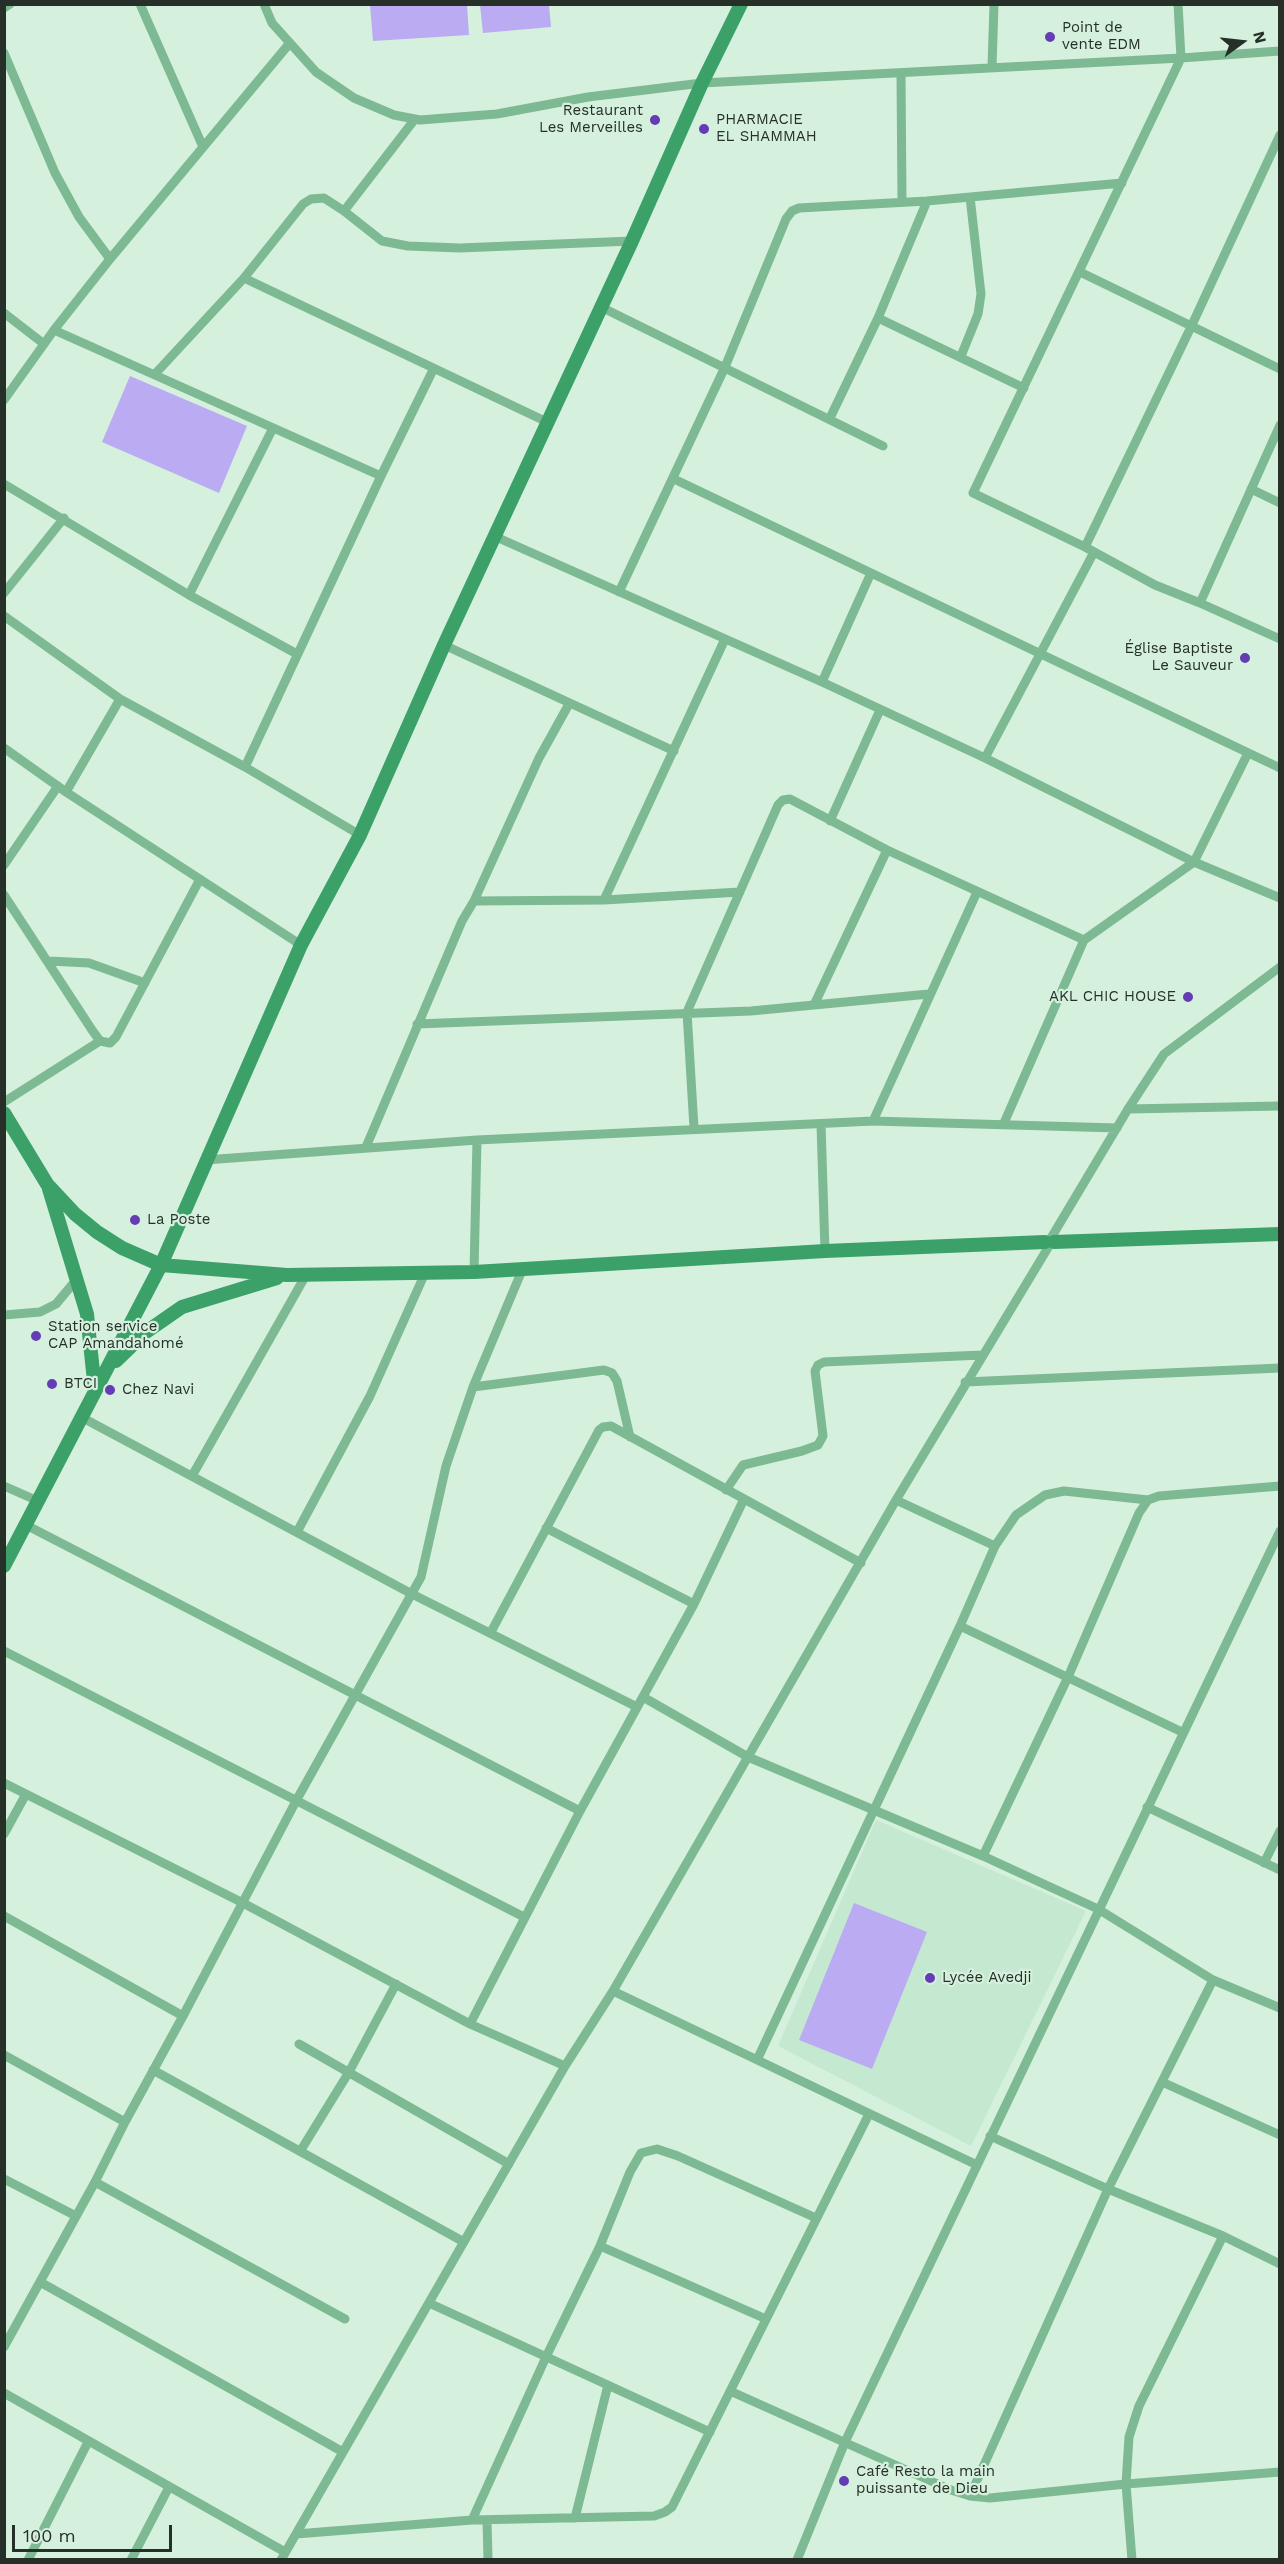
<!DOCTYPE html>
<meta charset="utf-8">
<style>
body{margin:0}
#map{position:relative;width:1284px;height:2564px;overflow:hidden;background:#d5f0dd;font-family:"Work Sans",sans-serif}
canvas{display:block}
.frame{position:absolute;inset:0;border:6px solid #263029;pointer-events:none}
.north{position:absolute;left:1212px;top:12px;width:60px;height:60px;-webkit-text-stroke:4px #d5f0dd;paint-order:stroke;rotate:75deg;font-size:16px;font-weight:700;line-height:24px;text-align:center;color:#263029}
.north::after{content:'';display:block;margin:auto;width:21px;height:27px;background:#263029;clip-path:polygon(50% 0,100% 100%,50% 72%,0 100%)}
.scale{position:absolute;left:12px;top:2525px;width:160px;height:27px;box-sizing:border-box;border:3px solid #263029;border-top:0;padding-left:8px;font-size:18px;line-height:21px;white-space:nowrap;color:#263029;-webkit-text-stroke:4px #d5f0dd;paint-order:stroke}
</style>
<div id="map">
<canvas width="1284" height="2564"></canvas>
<div class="frame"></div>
<div class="north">N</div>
<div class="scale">100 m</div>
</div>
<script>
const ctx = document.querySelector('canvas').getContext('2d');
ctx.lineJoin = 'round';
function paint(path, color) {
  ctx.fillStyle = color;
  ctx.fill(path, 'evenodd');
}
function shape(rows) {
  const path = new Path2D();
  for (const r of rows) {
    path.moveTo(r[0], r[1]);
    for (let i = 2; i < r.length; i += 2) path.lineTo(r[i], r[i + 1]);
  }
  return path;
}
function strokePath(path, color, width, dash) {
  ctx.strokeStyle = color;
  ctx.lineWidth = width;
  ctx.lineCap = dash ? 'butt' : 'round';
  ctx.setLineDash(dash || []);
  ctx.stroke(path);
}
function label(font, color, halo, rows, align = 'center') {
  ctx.font = font + ' "Work Sans",sans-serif';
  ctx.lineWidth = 4.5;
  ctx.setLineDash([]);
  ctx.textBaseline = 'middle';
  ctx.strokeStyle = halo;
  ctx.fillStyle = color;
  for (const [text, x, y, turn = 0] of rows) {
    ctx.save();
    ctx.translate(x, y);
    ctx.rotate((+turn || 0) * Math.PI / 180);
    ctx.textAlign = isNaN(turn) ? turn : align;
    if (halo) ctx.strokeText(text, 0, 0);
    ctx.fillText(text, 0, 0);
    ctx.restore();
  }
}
paint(shape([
 [876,1820,1086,1911,971,2146,778,2046]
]), '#c5e8d0');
paint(shape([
 [370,5,467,5,469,35,373,41],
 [480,5,549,5,551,27,483,33],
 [130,376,247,426,219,493,102,442],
 [854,1903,927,1932,872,2069,799,2040]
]), '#baabf2');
strokePath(shape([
 [140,4,203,147],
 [264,4,272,23,316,72,354,98,394,115,420,120,497,114,588,97,702,83,1181,58,1280,51],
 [1178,4,1181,58,973,493,1085,547,1155,585,1200,603,1280,639],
 [4,8,10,4],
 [4,53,55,173,79,217,110,259],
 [992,67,994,4],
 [901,73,902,202],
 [344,211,415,119],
 [1080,272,1280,369],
 [244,278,547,422],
 [601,307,883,446],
 [4,313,44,344],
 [878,318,1024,388],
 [54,330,381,476],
 [961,356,978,314,981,294,970,197],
 [155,374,244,278,303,204,311,199,324,198,344,211,382,241,408,246,460,248,632,241],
 [4,400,54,330,110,259,289,44],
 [830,418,878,318,927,201],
 [674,479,1280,768],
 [4,484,189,595,297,654],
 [1251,489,1280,503],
 [494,536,822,682,985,758,1194,862,1280,898],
 [1085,547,1191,327,1280,135],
 [619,592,725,367,786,219,792,211,799,208,927,201,1122,183],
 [4,593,64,518],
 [189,595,273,428],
 [1200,603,1280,425],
 [4,616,120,699,245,767,360,835],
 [444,645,674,751],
 [822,682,871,573],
 [4,748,66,792,301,945],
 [985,758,1094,552],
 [245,767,381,476,433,370],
 [66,792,120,699],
 [830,821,880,710],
 [4,865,58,786],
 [4,895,92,1030,100,1041,110,1043,116,1037,200,879],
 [604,900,725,639],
 [474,901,604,900,740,892],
 [49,961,89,963,145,983],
 [814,1005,887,850],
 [417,1024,751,1011,929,994],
 [4,1102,100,1041],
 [1128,1109,1280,1106],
 [873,1121,977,892],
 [1004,1123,1084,940,1194,862,1248,753],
 [821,1124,825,1251],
 [694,1128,687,1012,778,805,783,800,790,799,887,850,1084,940],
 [366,1147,462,921,474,901,539,758,569,704],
 [205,1160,477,1140,873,1121,1117,1128],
 [1051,1238,1128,1109,1164,1054,1280,967],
 [474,1272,477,1140],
 [4,1315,40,1312,56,1304,77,1279],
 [965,1382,1280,1368],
 [473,1387,604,1370,612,1373,617,1381,630,1437],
 [83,1418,412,1594,637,1707],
 [192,1476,306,1275],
 [4,1486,38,1501],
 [726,1490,743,1465,802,1451,818,1445,823,1436,815,1371,818,1365,824,1362,982,1355],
 [896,1500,995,1546],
 [26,1525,580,1811],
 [546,1528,694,1604],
 [297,1532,370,1396,425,1273],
 [960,1626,1182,1732],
 [491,1632,599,1430,603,1427,611,1426,861,1563],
 [4,1651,524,1917],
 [643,1697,748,1757,983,1856,1098,1909,1213,1980,1280,2008],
 [4,1783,243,1903,470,2024,565,2066],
 [1147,1807,1280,1870],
 [4,1834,26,1794],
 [983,1856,1068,1677,1139,1513,1148,1500],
 [1264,1863,1280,1831],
 [4,1916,183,2016],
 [613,1991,977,2165],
 [470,2024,580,1811,694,1604,744,1499],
 [299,2044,509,2164],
 [4,2055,125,2122],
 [757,2060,960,1626,995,1546,1016,1515,1045,1495,1064,1491,1148,1500,1159,1496,1280,1486],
 [153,2070,464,2242],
 [1162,2082,1280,2135],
 [990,2136,1108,2189,1223,2236,1280,2264],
 [301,2150,349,2072,396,1984],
 [4,2179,76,2216],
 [95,2182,345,2319],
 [600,2246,766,2319],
 [40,2282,343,2452],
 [429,2303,710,2432],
 [4,2347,95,2182,125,2122,183,2016,296,1801,421,1577,446,1466,473,1387,523,1268],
 [730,2391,951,2490,970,2496,990,2498,1126,2484,1280,2472],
 [4,2393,285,2552],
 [970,2496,1108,2189,1213,1980],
 [575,2518,608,2385],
 [472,2520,546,2357,600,2246,630,2172,641,2153,657,2149,678,2156,816,2218],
 [487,2520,488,2560],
 [296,2534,472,2520,654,2516,665,2512,672,2507,869,2114],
 [28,2560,88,2442],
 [131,2560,169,2487],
 [281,2560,565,2066,613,1991,896,1500,1049,1246],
 [797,2560,845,2442,1280,1531],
 [1132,2560,1126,2484,1129,2437,1139,2406,1223,2236]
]), '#7db992', 9);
strokePath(shape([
 [4,1113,47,1184,75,1214,97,1232,122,1248,161,1265,287,1275,474,1272,825,1251,1045,1242],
 [49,1189,87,1314,95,1391],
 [1054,1242,1280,1234],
 [116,1361,146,1332,182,1307,277,1278],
 [4,1566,161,1265,301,945,360,835,444,645,632,241,702,83,741,4]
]), '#3ca168', 14);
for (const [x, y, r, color] of [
 [1050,37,6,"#643cb4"],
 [655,120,6,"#643cb4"],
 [704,129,6,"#643cb4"],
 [1245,658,6,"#643cb4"],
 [1188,997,6,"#643cb4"],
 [135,1220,6,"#643cb4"],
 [36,1336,6,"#643cb4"],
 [52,1384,6,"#643cb4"],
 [110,1390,6,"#643cb4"],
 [930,1978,6,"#643cb4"],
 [844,2481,6,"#643cb4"]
]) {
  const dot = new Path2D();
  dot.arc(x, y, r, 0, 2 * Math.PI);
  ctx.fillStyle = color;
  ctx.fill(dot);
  strokePath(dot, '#d5f0dd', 2);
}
label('15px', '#263029', '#d5f0dd', [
 ["Point de",1062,28],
 ["vente EDM",1062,45],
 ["Restaurant",643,111,"right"],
 ["Les Merveilles",643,128,"right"],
 ["PHARMACIE",716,120],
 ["EL SHAMMAH",716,137],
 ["Église Baptiste",1233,649,"right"],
 ["Le Sauveur",1233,666,"right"],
 ["AKL CHIC HOUSE",1176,997,"right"],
 ["La Poste",147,1220],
 ["Station service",48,1327],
 ["CAP Amandahomé",48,1344],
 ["BTCI",64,1384],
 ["Chez Navi",122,1390],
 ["Lycée Avedji",942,1978],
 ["Café Resto la main",856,2472],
 ["puissante de Dieu",856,2489]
], 'left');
</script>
